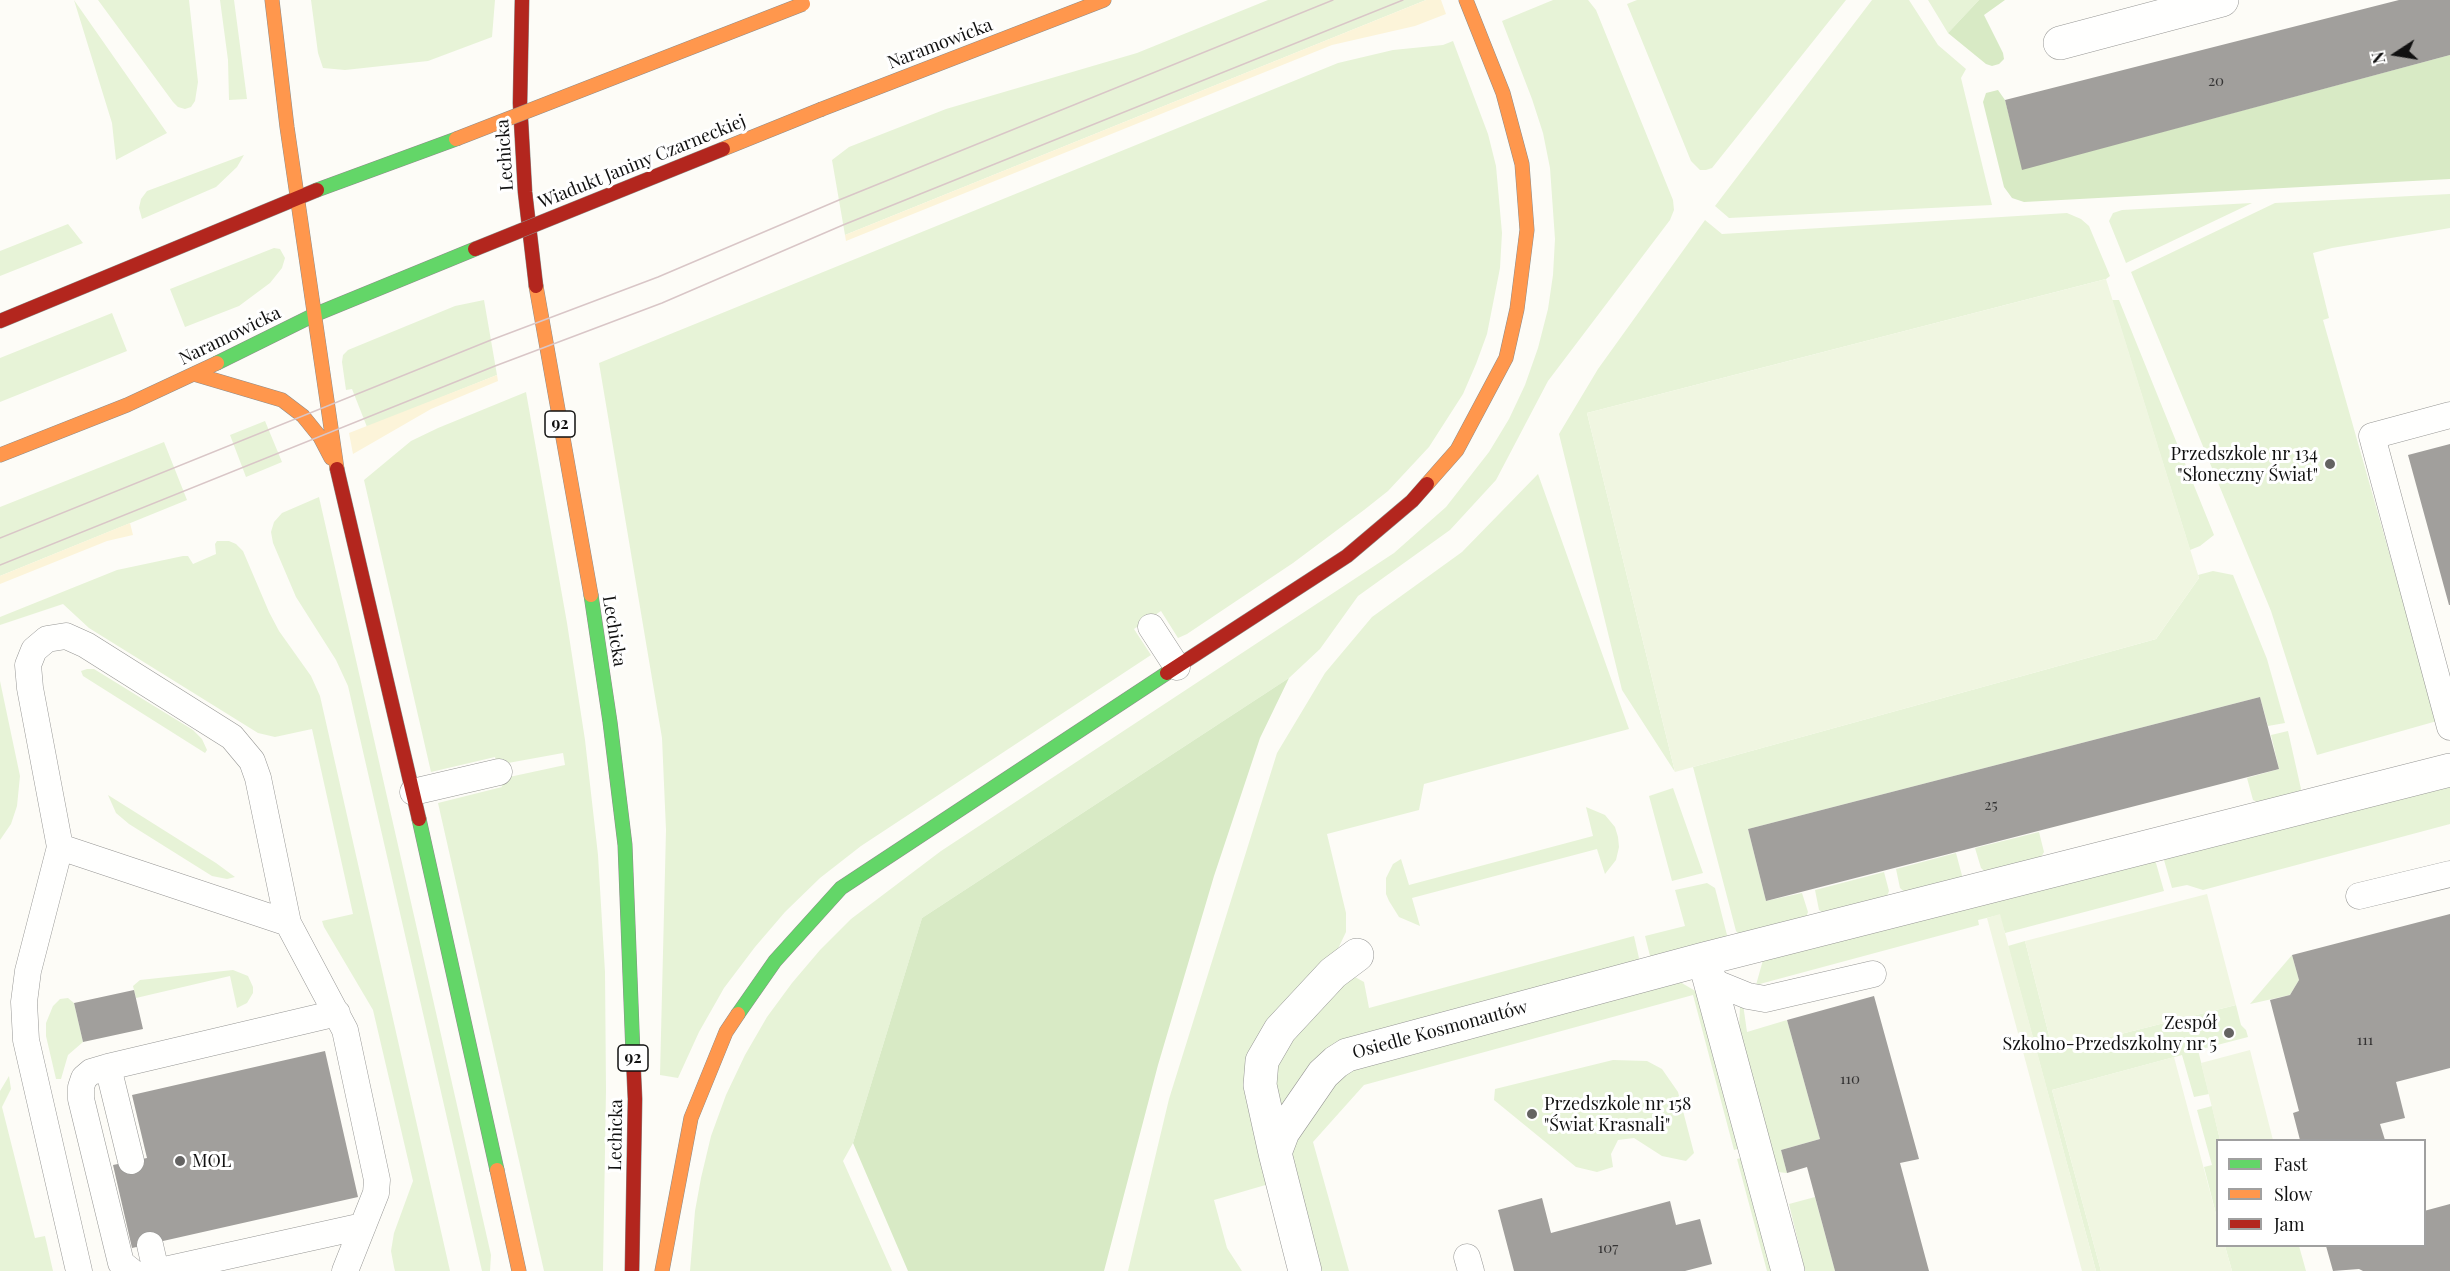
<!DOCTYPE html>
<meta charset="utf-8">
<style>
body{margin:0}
#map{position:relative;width:2450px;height:1271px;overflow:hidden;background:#fdfcf7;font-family:"Playfair Display",serif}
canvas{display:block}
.legend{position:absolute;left:2216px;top:1139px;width:210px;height:108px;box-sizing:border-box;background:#fff;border:2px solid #a0a0a0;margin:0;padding:8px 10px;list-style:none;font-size:18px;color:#111}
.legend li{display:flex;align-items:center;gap:12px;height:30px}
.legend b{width:30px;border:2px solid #a0a0a0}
.north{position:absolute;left:2366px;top:24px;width:60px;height:60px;-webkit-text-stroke:4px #fff;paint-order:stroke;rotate:258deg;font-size:16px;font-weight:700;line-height:24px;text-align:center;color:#111}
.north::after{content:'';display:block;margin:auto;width:21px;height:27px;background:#111;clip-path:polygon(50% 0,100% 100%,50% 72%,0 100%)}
</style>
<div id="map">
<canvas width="2450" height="1271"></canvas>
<ul class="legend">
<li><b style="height:8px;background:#63d668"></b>Fast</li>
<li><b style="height:8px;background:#ff974d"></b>Slow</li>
<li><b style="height:8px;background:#b3261e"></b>Jam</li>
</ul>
<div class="north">N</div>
</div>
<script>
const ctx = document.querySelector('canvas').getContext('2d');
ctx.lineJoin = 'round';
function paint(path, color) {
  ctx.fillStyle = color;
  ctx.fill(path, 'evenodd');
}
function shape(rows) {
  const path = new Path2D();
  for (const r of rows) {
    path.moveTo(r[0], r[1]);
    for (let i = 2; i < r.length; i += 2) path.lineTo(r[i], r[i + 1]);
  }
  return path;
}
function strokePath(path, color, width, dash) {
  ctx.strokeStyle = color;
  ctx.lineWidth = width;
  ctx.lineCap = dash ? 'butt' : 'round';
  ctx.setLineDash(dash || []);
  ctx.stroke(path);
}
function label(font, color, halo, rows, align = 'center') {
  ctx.font = font + ' "Playfair Display",serif';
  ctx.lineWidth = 6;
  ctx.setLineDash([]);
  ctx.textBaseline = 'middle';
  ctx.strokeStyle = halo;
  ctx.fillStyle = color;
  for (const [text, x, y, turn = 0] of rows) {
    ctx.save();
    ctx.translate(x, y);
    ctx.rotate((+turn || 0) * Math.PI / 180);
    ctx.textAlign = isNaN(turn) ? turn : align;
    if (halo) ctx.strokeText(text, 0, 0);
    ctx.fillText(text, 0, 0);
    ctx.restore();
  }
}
paint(shape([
 [74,0,167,133,116,160,112,123],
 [98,0,189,0,198,82,195,101,191,107,185,109,178,107,173,102],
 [220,0,234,0,247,99,229,100,228,60],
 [311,0,495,0,492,37,428,61,345,70,323,68,318,53],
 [1268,0,1426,0,845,235,832,160,849,147,946,109,1137,53],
 [1553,0,1588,0,1596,10,1673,200,1674,210,1670,220,1548,381,1496,480,1450,530,1358,596,1320,649,1289,678,922,918,853,1143,843,1161,892,1271,690,1271,695,1211,701,1178,711,1136,726,1095,745,1055,767,1017,792,983,820,950,851,919,941,851,1394,553,1446,507,1489,452,1509,419,1525,385,1538,348,1548,309,1553,275,1555,239,1550,168,1543,133,1532,99,1502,21],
 [1637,0,1846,0,1712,168,1706,170,1700,170,1691,161,1627,4],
 [1872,0,1909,0,1938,45,1966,69,1961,78,1992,205,1729,218,1715,206],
 [1928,0,1979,0,1948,33],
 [1453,41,1488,134,1496,166,1502,233,1500,268,1487,334,1476,364,1463,394,1429,447,1388,491,1364,510,1293,563,1187,634,1178,638,1161,611,1134,629,1151,655,861,846,820,878,785,912,755,947,724,988,699,1032,678,1078,660,1075,666,830,662,738,599,363,1338,63,1393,50,1443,45],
 [244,155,237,167,216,187,142,219,139,208,141,199,147,191],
 [2450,194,2450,228,2332,248,2313,253,2329,318,2323,320,2437,721,2317,755,2271,611,2131,272,2275,203],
 [2252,203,2126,263,2109,221,2113,213,2122,210],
 [2067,213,2081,219,2089,226,2110,276,2106,279,1587,413,1675,772,1622,690,1559,434,1598,369,1705,220,1722,234],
 [68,224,83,243,0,276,0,251],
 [274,248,280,249,285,258,282,268,270,283,239,306,185,327,170,289],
 [484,300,497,375,367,427,352,389,346,390,342,362,343,355,348,350,455,306],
 [2112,300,2119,300,2214,535,2200,546,2190,550],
 [112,313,127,351,0,402,0,358],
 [526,392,567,623,585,740,598,855,605,972,606,1090,603,1271,544,1271,438,803,502,787,500,779,565,765,563,753,497,765,495,757,431,772,364,480,411,441,438,428],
 [265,421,282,462,246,477,230,435],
 [164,442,187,500,0,576,0,507],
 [1538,474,1629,729,1424,784,1419,810,1327,834,1346,913,1346,932,1336,953,1263,1030,1269,1184,1214,1200,1227,1248,1242,1271,1128,1271,1169,1099,1277,753,1325,673,1372,617,1462,552],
 [319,497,491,1255,490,1271,482,1271,348,686,336,660,296,597,273,543,271,532,274,522,282,513],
 [217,541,229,541,236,544,243,551,269,612,279,631,311,676,320,696,450,1271,395,1271,394,1267,391,1251,394,1233,413,1181,373,1010,324,927,322,921,353,914,312,729,275,737,258,733,89,628,63,604,0,625,0,617,117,570,183,556,188,556,193,564,216,554,215,544],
 [2213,571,2233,575,2267,659,2285,723,2268,726,2260,697,1748,829,1766,901,1802,893,1808,912,1803,925,1744,941,1736,931,1693,767,2156,639,2199,578,2198,575],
 [87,669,94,669,193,730,202,739,207,750,205,753,83,676,81,671],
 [0,681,20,776,17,806,11,824,0,840],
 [2288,731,2301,789,2299,793,2263,805,2253,800,2247,778,2279,769,2271,735],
 [2450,782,2450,824,2203,890,2187,885,2172,888,2164,860,2166,855],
 [1673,788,1703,873,1672,881,1649,796],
 [108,795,216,863,235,877,227,879,212,876,129,824,116,813],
 [1586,807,1605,815,1615,827,1618,837,1619,847,1616,860,1605,874,1597,849,1412,898,1420,926,1399,917,1389,901,1386,894,1386,878,1393,864,1401,859,1409,885,1593,836],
 [2039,832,2044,852,2037,864,1990,876,1981,868,1975,848],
 [1956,853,1964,883,1910,897,1900,888,1896,869],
 [2152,858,2156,863,2164,891,2005,933,1999,915,1978,920,1979,925,1756,985,1763,960],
 [1884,872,1889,891,1884,904,1830,918,1819,910,1815,890],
 [1707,883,1715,888,1727,935,1723,946,1652,964,1645,936,1685,926,1675,890],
 [1634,936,1641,967,1334,1046,1280,1119,1274,1085,1281,1052,1348,979,1355,977,1364,982,1369,1008],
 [2025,941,2053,1051,2236,1005,2241,1025,2246,1030,2248,1037,2198,1050,2209,1094,2194,1097,2182,1055,2052,1090,2101,1271,2096,1271,2008,946],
 [2292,955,2299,980,2290,995,2250,1004],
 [233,970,248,976,253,987,253,993,247,1003,237,1008,230,976,136,998,133,986,140,980],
 [1680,982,1704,996,1744,1147,1734,1150,1693,995,1364,1085,1313,1142,1349,1271,1318,1271,1291,1159,1292,1146,1343,1071],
 [68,998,74,1003,83,1042,68,1055,61,1079,56,1079,46,1036,46,1023,53,1006,60,999],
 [1743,1004,1747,1032,1787,1020,1820,1139,1781,1150,1787,1173,1777,1172,1739,1029,1740,1006],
 [1613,1060,1647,1061,1662,1069,1678,1092,1694,1153,1686,1161,1662,1156,1634,1138,1618,1140,1611,1154,1613,1167,1597,1172,1576,1167,1494,1100,1495,1089],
 [9,1076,11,1089,2,1107,35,1238,45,1236,53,1271,0,1271,0,1091],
 [2212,1106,2220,1140,2218,1140,2217,1218,2204,1167,2212,1165,2197,1110],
 [1747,1156,1777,1271,1767,1271,1737,1159],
 [1815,1197,1835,1271,1805,1271,1789,1204],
 [2225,1246,2299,1246,2306,1271,2232,1271]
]), '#e7f3d7');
paint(shape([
 [1979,0,2005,0,1984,15,2003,53,2004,59,1999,64,1992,66,1986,64,1948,33],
 [2450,55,2450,179,2024,202,2012,198,2004,187,1983,102,1986,93,1998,90,2005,100,2023,169],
 [1289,678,1260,738,1214,876,1158,1065,1104,1271,908,1271,853,1143,922,918]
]), '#d8eac5');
paint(shape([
 [1426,0,1441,0,1446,14,1415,26,1332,45,846,241,845,235],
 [497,375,498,381,431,409,353,454,349,433],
 [130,523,133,535,107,541,0,584,0,576]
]), '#fcf4d9');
paint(shape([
 [2106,279,2199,578,2156,639,1675,772,1587,413],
 [2207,894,2236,1005,2053,1051,2025,941],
 [2000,914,2005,933,2096,1271,2082,1271,1987,918],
 [2250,1050,2273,1140,2220,1140,2201,1063],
 [2174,1057,2217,1218,2218,1246,2225,1246,2232,1271,2101,1271,2052,1090]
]), '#f0f6e1');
paint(shape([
 [2399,0,2450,0,2450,55,2022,170,2005,100],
 [2450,444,2450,605,2449,605,2408,455],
 [2260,697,2279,769,1766,901,1748,829],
 [2450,914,2450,1068,2396,1082,2405,1118,2380,1124,2385,1140,2300,1140,2293,1113,2299,1111,2270,1000,2290,995,2299,980,2292,955],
 [134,990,143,1029,83,1042,74,1003],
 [1874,996,1919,1159,1900,1163,1929,1271,1835,1271,1807,1167,1787,1173,1781,1150,1820,1139,1787,1020],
 [325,1051,358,1197,132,1248,113,1165,147,1158,132,1095],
 [1542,1198,1551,1233,1670,1201,1676,1225,1700,1219,1712,1264,1685,1271,1514,1271,1498,1210],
 [2450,1204,2450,1271,2363,1271,2359,1269,2333,1271,2326,1246,2424,1246,2424,1211]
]), '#a19f9c');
const lane = shape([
 [2450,415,2372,436,2450,727],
 [1151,627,1177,667],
 [413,792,499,772],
 [60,847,288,923],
 [2359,896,2450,874],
 [1711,981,1748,996,1765,999,1873,974],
 [108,1067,131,1161],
 [150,1245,156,1271],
 [1467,1257,1471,1271],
 [79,1271,26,1040,24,1002,28,971,60,847,30,688,28,665,34,650,47,639,66,636,86,645,232,737,252,761,258,778,288,923,345,1030,377,1180,376,1193,345,1271],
 [131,1271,121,1263,81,1099,81,1087,84,1078,91,1072,108,1067,337,1013],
 [160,1271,363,1226]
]);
const street = shape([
 [2060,43,2222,0],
 [1704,959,1788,1271],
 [1275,1153,1260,1085,1262,1061,1280,1030,1333,973,1357,955],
 [1305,1271,1275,1153,1283,1132,1323,1074,1336,1062,1347,1055,1704,959,2450,770]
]);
const fast = shape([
 [317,190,456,139],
 [217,363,314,315,475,249],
 [591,595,610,722,625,845,633,1055],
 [419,819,497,1170],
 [738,1014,775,961,841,888,1167,673]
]);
const slow = shape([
 [272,0,287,127,337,469],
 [822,109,1104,0],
 [536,286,591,595],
 [194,374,282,400,303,416,320,437,331,458],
 [0,455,127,405,217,363],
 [1427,484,1457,450,1506,358,1517,309,1527,230,1522,164,1503,93,1466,0],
 [497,1170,519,1271],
 [662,1271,691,1118,726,1032,738,1014]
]);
const jam = shape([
 [522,0,520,103,525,192,536,286],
 [0,321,317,190],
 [337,469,419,819],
 [1167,673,1347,556,1412,501,1427,484],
 [632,1271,635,1099,633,1055]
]);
strokePath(lane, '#979795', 27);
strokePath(street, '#979795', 34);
strokePath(fast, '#8e8d8b', 15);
strokePath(slow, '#8e8d8b', 15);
strokePath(jam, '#8e8d8b', 15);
strokePath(lane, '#fffffe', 26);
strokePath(street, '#fffffe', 33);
strokePath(fast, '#63d668', 14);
strokePath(slow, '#ff974d', 14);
strokePath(jam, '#b3261e', 14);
strokePath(shape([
 [0,538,491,340,658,277,839,200,1333,0],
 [0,565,495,366,662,303,843,225,1403,0]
]), '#d9c6c7', 1.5);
const slowBridge = shape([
 [456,139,803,4],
 [723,149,822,109]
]);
const jamBridge = shape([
 [475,249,723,149]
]);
strokePath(slowBridge, '#8e8d8b', 15, []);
strokePath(jamBridge, '#8e8d8b', 15, []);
strokePath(slowBridge, '#ff974d', 14);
strokePath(jamBridge, '#b3261e', 14);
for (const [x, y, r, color] of [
 [2330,464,6,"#646362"],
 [2229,1033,6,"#646362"],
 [1532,1114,6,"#646362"],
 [180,1161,6,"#646362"]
]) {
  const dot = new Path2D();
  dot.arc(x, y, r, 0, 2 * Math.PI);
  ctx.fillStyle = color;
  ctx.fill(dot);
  strokePath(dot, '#fff', 2);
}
label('15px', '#353434', null, [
 ["20",2216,81],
 ["25",1991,805],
 ["111",2365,1040],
 ["110",1850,1079],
 ["107",1608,1248]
]);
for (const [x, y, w] of [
 [560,424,30],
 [633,1058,30]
]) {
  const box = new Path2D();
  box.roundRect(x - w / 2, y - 13, w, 26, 4.5);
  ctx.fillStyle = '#fff';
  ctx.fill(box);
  strokePath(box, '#111', 1.5);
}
label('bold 16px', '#111', null, [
 ["92",560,424],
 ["92",633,1058]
]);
label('18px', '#111', '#fff', [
 ["Naramowicka",940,44,-21],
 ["Lechicka",505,155,-94],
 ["Wiadukt Janiny Czarneckiej",642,162,-22],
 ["Naramowicka",230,336,-26],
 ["Lechicka",614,631,81],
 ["Osiedle Kosmonautów",1440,1030,-15],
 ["Lechicka",616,1135,-89]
]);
label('18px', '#111', '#fff', [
 ["Przedszkole nr 134",2318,454],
 ["\"Słoneczny Świat\"",2318,475],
 ["Zespół",2217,1023],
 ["Szkolno-Przedszkolny nr 5",2217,1044],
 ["Przedszkole nr 158",1544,1104,"left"],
 ["\"Świat Krasnali\"",1544,1125,"left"],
 ["MOL",192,1161,"left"]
], 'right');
</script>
